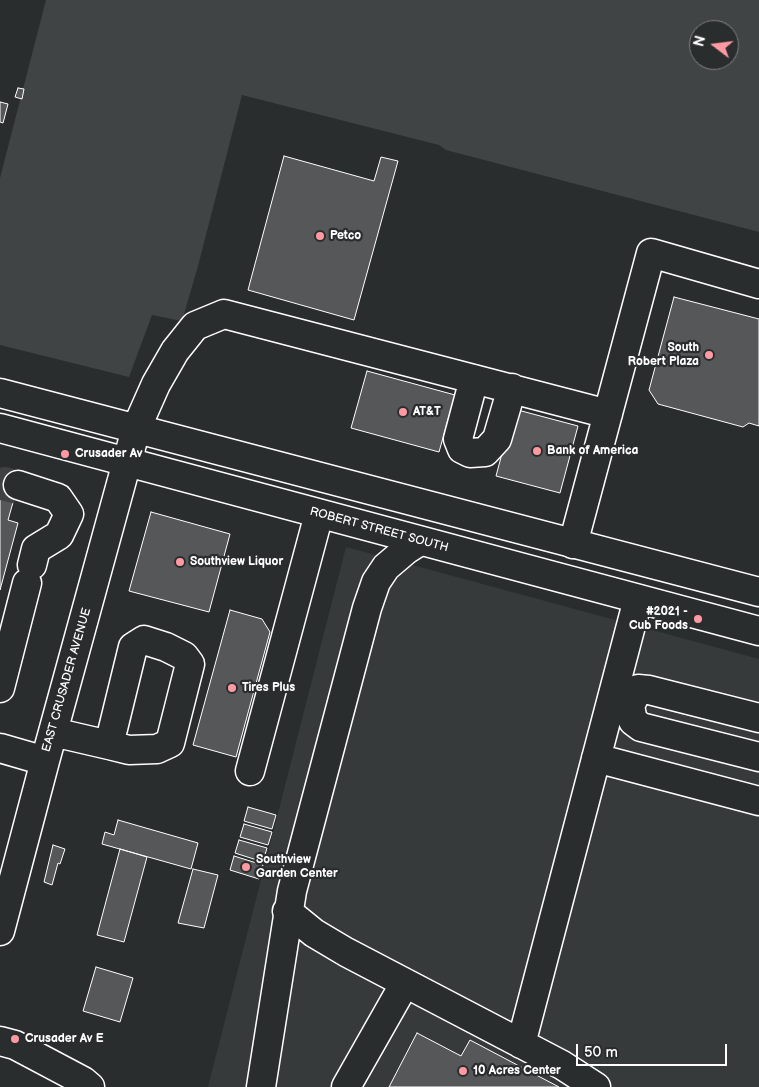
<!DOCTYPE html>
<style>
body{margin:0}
#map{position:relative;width:759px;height:1087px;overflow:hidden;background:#2a2d2e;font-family:"Balsamiq Sans",sans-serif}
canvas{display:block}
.north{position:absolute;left:689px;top:20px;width:50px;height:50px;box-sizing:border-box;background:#2a2d2e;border:1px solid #7f8182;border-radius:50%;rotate:285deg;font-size:14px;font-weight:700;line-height:20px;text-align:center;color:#fff}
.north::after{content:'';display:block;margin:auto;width:18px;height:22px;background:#ff9aa2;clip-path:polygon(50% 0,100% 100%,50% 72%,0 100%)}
.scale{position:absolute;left:576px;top:1044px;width:151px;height:22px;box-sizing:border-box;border:2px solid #fff;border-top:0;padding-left:6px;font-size:15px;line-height:18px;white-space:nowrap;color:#fff;-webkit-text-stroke:4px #2a2d2e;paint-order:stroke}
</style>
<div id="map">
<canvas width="759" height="1087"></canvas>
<div class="north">N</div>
<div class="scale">50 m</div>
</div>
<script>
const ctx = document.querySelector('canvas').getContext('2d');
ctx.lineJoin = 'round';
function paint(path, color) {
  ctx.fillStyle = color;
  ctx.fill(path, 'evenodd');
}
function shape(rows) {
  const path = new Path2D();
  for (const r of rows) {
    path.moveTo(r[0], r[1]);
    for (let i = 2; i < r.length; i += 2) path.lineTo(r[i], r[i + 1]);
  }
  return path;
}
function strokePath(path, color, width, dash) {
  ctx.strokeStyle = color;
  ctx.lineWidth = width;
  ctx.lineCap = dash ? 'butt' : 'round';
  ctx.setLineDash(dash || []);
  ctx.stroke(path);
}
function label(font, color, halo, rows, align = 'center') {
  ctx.font = font + ' "Balsamiq Sans",sans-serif';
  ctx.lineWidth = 4.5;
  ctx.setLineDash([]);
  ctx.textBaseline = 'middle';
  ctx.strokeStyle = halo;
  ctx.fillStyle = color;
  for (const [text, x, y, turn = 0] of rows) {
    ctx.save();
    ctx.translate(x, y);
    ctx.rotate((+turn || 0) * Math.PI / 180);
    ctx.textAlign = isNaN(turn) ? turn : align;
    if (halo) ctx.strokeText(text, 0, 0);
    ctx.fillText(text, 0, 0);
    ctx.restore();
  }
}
paint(shape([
 [346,547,759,659,759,1087,208,1087]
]), '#373a3b');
paint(shape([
 [46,0,759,0,759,232,446,150,439,145,242,95,198,266,182,321,152,315,129,377,0,345,0,178],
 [699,30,729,30,729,60,699,60]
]), '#414445');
const building = shape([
 [18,88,24,89,22,99,15,97,18,88],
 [0,102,8,104,3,123,0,122,0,102],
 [284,156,374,181,381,157,398,161,354,320,248,290,284,156],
 [674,297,759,319,759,426,749,423,743,427,658,404,649,390,674,297],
 [367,371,455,395,439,452,351,428,367,371],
 [514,409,578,426,560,493,496,476,514,409],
 [0,473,20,478,8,520,18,523,0,590,0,473],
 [151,512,230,534,209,612,129,591,151,512],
 [230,610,262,619,270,632,236,757,193,745,230,610],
 [248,807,276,815,272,829,244,821,248,807],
 [118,820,198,843,191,869,102,844,105,832,114,835,118,820],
 [244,824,272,832,268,845,240,837,244,824],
 [239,840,267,848,263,862,235,853,239,840],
 [53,845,65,849,60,864,58,863,52,885,44,882,53,845],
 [120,849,147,857,124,942,97,935,120,849],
 [234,856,263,865,259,879,230,870,234,856],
 [193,869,218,875,204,928,178,923,193,869],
 [96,967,133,978,120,1022,83,1011,96,967],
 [417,1033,461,1056,470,1040,559,1087,389,1087,417,1033]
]);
paint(building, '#555758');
strokePath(building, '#fff', 1);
strokePath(shape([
 [0,500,5,481,18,485]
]), '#3f4243', 28, [28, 14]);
const minor = shape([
 [474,379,458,439,462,449,470,453,485,452,497,439,512,388],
 [18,485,58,498,69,514,59,535,36,549,32,565],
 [573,544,651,253,759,284],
 [0,688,27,583],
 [759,718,649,690,638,689,630,706,633,721,641,727,759,757],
 [53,732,109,745,129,750,157,749,170,743,190,664,184,656,166,647,144,640,133,647,109,745],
 [0,748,45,761],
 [596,758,759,801],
 [250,771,319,514],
 [287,911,314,933,346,952,562,1065,596,1087],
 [0,931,45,761,136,429,156,384,175,351,195,326,224,314,608,414],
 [0,1041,15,1045,83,1081,90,1087],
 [521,1044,638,599],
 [261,1087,292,891,367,608,376,582,386,567,406,550,420,541],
 [346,1087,405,983]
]);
const major = shape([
 [0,393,759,592],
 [0,428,759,631]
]);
strokePath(minor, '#fff', 31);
strokePath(major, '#fff', 31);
strokePath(minor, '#2a2d2e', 28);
strokePath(major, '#2a2d2e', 28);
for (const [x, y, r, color] of [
 [320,236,5,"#ff9aa2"],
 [709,355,5,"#ff9aa2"],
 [403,412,5,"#ff9aa2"],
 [537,451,5,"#ff9aa2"],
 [65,454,5,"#ff9aa2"],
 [180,562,5,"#ff9aa2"],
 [698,619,5,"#ff9aa2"],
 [232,688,5,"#ff9aa2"],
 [246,867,5,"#ff9aa2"],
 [15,1039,5,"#ff9aa2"],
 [463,1071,5,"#ff9aa2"]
]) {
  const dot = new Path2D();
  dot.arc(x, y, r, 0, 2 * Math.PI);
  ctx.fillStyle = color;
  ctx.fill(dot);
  strokePath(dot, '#2a2d2e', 2);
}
label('bold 12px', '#fff', '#2a2d2e', [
 ["Petco",330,236],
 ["South",699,348,"right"],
 ["Robert Plaza",699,362,"right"],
 ["AT&T",413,412],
 ["Bank of America",547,451],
 ["Crusader Av",75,454],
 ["Southview Liquor",190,562],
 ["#2021 -",688,612,"right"],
 ["Cub Foods",688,626,"right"],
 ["Tires Plus",242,688],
 ["Southview",256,860],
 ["Garden Center",256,874],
 ["Crusader Av E",25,1039],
 ["10 Acres Center",473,1071]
], 'left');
label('12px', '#fff', '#2a2d2e', [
 ["ROBERT STREET SOUTH",379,530,15],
 ["EAST CRUSADER AVENUE",67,680,-74]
]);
</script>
